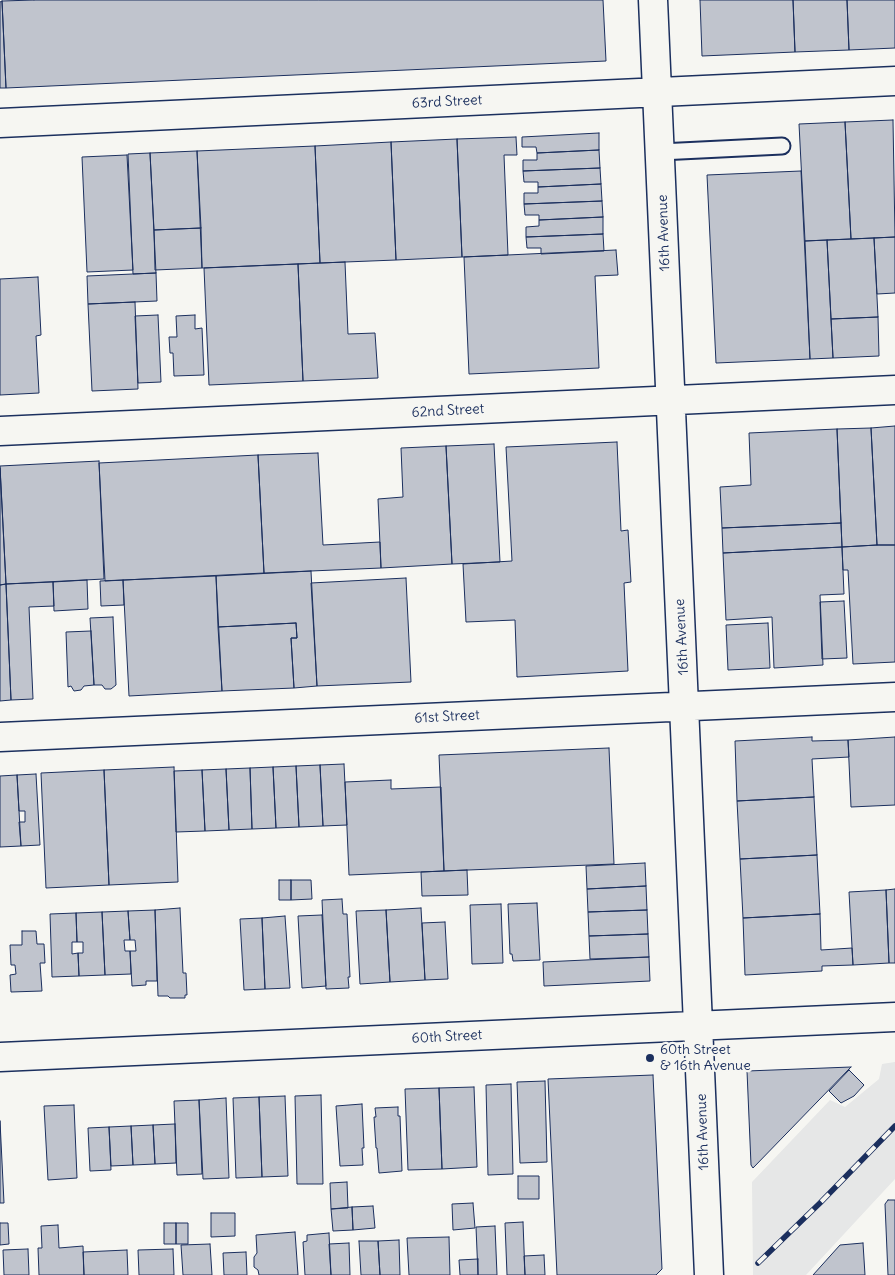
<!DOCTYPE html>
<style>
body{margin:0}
canvas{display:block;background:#f6f6f2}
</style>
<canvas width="895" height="1275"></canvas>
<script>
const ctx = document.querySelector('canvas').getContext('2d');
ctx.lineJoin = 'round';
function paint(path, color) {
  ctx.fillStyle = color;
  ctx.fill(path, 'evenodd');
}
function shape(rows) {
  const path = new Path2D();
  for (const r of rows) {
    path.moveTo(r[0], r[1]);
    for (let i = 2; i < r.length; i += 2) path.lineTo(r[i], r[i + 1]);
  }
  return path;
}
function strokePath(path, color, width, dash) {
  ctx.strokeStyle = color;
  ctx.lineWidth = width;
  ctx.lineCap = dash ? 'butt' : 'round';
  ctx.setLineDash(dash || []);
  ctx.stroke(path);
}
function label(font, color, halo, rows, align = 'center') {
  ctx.font = font + ' Delius,sans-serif';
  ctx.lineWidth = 4.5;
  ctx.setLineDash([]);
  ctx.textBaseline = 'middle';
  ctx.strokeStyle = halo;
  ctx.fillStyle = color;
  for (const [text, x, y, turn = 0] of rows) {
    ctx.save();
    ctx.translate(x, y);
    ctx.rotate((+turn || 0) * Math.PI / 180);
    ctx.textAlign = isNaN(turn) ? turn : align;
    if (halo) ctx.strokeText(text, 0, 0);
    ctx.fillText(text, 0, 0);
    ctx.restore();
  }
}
paint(shape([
 [895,1062,895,1179,806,1275,753,1275,752,1182,830,1100,845,1107,879,1079,882,1064]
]), '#e6e7e7');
const building = shape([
 [34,0,603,0,606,61,6,88,2,1,34,0],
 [700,0,793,0,795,52,702,56,700,0],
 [793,0,847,0,849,50,795,52,793,0],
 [847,0,895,0,895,48,849,50,847,0],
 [2,1,6,88,0,88,0,2,2,1],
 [893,120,895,237,851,239,845,122,893,120],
 [845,122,851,239,805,241,799,124,845,122],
 [599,133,599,150,537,153,536,147,522,147,522,137,599,133],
 [516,137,517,155,504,155,508,255,462,257,457,139,516,137],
 [457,139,462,257,396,260,391,142,457,139],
 [391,142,396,260,320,263,315,146,391,142],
 [315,146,320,263,202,268,197,151,315,146],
 [599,150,600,168,523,171,523,160,537,160,537,153,599,150],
 [197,151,201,228,154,230,150,153,197,151],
 [150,153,156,273,133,274,128,154,150,153],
 [127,155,133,270,87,272,82,157,127,155],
 [600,168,601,184,538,187,538,182,524,182,523,171,600,168],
 [801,171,810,359,716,363,707,175,801,171],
 [601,184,602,201,524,204,524,193,538,193,538,187,601,184],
 [602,201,603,217,539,220,539,215,525,215,524,204,602,201],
 [603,217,603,234,526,237,526,227,539,226,539,220,603,217],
 [201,228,202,268,155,270,154,230,201,228],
 [603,234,604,251,541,254,541,248,527,248,526,237,603,234],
 [895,237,895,293,877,294,874,238,895,237],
 [874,238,878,317,831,319,827,240,874,238],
 [827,240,833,358,810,359,805,241,827,240],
 [616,250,618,275,595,276,599,368,469,374,464,257,616,250],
 [345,262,348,334,375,333,378,378,303,381,298,264,345,262],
 [298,264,303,381,209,385,204,268,298,264],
 [156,273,157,301,88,304,87,276,156,273],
 [38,277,41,335,36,336,39,393,0,395,0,279,38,277],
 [135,302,138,389,92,391,88,304,135,302],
 [158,315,161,382,138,383,135,316,158,315],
 [195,315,195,329,202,328,204,375,174,376,173,353,170,353,169,337,177,337,176,316,195,315],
 [878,317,879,356,833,358,831,319,878,317],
 [895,426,895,545,877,545,871,428,895,426],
 [871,428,877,545,842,547,837,429,871,428],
 [837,429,841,523,722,528,720,487,751,485,749,433,837,429],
 [617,442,621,531,628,530,631,582,624,583,628,671,517,677,515,620,466,622,463,564,512,561,506,447,617,442],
 [494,444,500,562,452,564,446,446,494,444],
 [446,446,452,564,381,568,378,499,403,497,401,448,446,446],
 [318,453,323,545,380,542,381,568,264,573,258,455,318,453],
 [258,455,264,573,105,581,99,463,258,455],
 [99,461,104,579,6,584,0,466,99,461],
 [0,468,6,584,0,585,0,468],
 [841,523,842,547,723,553,722,528,841,523],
 [877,545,895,545,895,662,853,664,848,570,843,570,842,547,877,545],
 [842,547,844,594,820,595,823,665,774,668,772,617,726,620,723,553,842,547],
 [311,571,317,686,294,688,291,638,297,638,296,623,218,627,216,576,311,571],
 [216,576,222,691,129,696,123,580,216,576],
 [406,578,411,682,317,686,311,583,406,578],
 [87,580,88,609,54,611,53,582,87,580],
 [123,580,124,605,101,606,100,581,123,580],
 [53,582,54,606,29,607,33,699,11,700,6,584,53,582],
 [6,584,11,700,0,701,0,585,6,584],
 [844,601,847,658,822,659,820,602,844,601],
 [113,617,116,685,111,689,105,689,102,685,94,685,90,618,113,617],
 [296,623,297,638,291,638,294,688,222,691,218,627,296,623],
 [768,623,770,668,728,670,726,625,768,623],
 [91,631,94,685,84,686,81,690,74,691,71,686,68,687,66,632,91,631],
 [812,737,812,741,848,740,849,757,812,759,814,797,737,801,735,741,812,737],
 [895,737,895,805,851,807,848,740,895,737],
 [609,748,614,864,444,871,439,755,609,748],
 [344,764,347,825,323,826,320,765,344,764],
 [320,765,323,826,299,827,296,766,320,765],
 [296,766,299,827,276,828,273,767,296,766],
 [174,767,178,882,109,885,104,770,174,767],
 [273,767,276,828,252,829,250,768,273,767],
 [250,768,252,829,229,830,226,769,250,768],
 [226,769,229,830,205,831,202,770,226,769],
 [104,770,109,885,46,888,41,773,104,770],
 [202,770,205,831,176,832,174,771,202,770],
 [36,774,40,845,21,846,19,822,25,822,25,811,19,811,17,775,36,774],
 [17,775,21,846,0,847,0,776,17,775],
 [391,780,391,789,441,787,444,871,349,875,345,782,391,780],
 [814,797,817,855,740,859,737,801,814,797],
 [817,855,820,914,743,918,740,859,817,855],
 [645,863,646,886,587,889,586,866,645,863],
 [467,870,468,895,422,896,421,872,467,870],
 [279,880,291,880,291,900,279,900,279,880],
 [291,880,311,880,312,899,291,900,291,880],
 [646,886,647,910,588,912,587,889,646,886],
 [895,889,895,963,889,963,886,890,895,889],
 [886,890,889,963,853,965,849,892,886,890],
 [342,899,343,914,347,914,350,977,348,977,349,988,326,989,322,900,342,899],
 [537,903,540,960,513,961,512,954,510,954,508,904,537,903],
 [501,904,503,963,472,964,470,905,501,904],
 [180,908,183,973,186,973,187,995,185,995,185,998,170,998,168,996,158,996,155,910,180,908],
 [421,908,425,980,390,982,386,910,421,908],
 [155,910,157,981,146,981,146,985,132,986,130,951,136,951,135,940,130,940,128,911,155,910],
 [386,910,390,982,360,984,356,911,386,910],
 [647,910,648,934,589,936,588,912,647,910],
 [128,911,130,940,124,940,125,951,130,951,131,974,105,975,102,912,128,911],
 [102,912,105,975,79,976,78,953,83,953,83,942,77,942,76,913,102,912],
 [76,913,77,942,72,942,72,954,78,953,79,976,52,977,50,914,76,913],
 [820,914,821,950,852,948,853,965,822,966,822,971,745,975,743,918,820,914],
 [322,915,326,986,302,988,298,916,322,915],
 [285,916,290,988,265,989,262,918,285,916],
 [262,918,265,989,244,990,240,919,262,918],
 [445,922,448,979,425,980,422,923,445,922],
 [22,931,36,931,37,944,44,944,45,963,40,963,42,991,11,992,10,975,16,974,15,965,11,965,10,945,22,945,22,931],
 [648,934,649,957,590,959,589,936,648,934],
 [649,957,650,981,544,986,543,962,649,957],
 [851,1067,753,1168,751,1165,747,1071,851,1067],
 [849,1070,864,1085,854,1096,841,1103,829,1091,849,1070],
 [653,1075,662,1269,656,1275,557,1275,548,1079,653,1075],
 [545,1081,547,1162,520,1163,517,1082,545,1081],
 [511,1084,513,1174,488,1175,486,1085,511,1084],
 [474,1087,477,1167,442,1169,439,1088,474,1087],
 [439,1088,442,1169,408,1170,405,1089,439,1088],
 [321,1095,323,1184,297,1184,295,1096,321,1095],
 [285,1096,288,1176,262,1177,259,1097,285,1096],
 [259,1097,262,1177,236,1178,233,1098,259,1097],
 [226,1098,229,1178,203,1179,199,1100,226,1098],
 [199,1100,202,1174,177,1175,174,1101,199,1100],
 [362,1104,364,1148,362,1148,363,1165,340,1166,336,1106,362,1104],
 [74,1105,77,1178,48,1180,44,1106,74,1105],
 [398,1107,398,1116,400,1116,402,1171,379,1173,377,1148,376,1148,374,1117,376,1117,375,1108,398,1107],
 [0,1121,4,1203,0,1203,0,1121],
 [175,1124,176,1163,155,1164,153,1125,175,1124],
 [153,1125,155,1164,133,1165,131,1126,153,1125],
 [131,1126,133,1165,111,1166,109,1127,131,1126],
 [109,1127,111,1170,90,1171,88,1128,109,1127],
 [518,1176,539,1176,539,1199,518,1199,518,1176],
 [347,1182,348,1208,331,1209,330,1183,347,1182],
 [888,1200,895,1200,895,1275,888,1275,885,1204,888,1200],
 [473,1203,475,1228,453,1230,452,1204,473,1203],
 [373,1206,375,1228,353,1230,352,1207,373,1206],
 [352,1207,353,1230,333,1231,331,1209,352,1207],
 [211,1213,235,1213,235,1236,211,1237,211,1213],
 [523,1222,525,1275,507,1275,505,1223,523,1222],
 [0,1223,8,1223,9,1244,0,1245,0,1223],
 [164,1223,176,1223,176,1244,164,1244,164,1223],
 [176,1223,188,1223,188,1244,176,1244,176,1223],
 [58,1225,59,1248,83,1246,84,1275,39,1275,38,1248,42,1248,41,1226,58,1225],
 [495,1226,497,1275,478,1275,476,1227,495,1226],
 [295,1232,298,1275,259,1275,258,1270,254,1267,254,1257,257,1253,256,1235,295,1232],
 [329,1233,331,1275,305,1275,303,1242,307,1241,307,1235,329,1233],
 [449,1237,450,1275,409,1275,407,1238,449,1237],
 [399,1240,400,1275,380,1275,378,1241,399,1240],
 [359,1241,378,1241,380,1275,361,1275,359,1241],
 [349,1243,350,1275,331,1275,329,1244,349,1243],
 [863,1243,865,1275,813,1275,840,1245,863,1243],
 [210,1244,212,1275,183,1275,181,1245,210,1244],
 [28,1249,29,1275,4,1275,3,1250,28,1249],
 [173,1249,174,1275,139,1275,138,1250,173,1249],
 [127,1250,128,1275,84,1275,83,1252,127,1250],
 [246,1252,247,1275,224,1275,223,1253,246,1252],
 [544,1255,545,1275,525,1275,524,1256,544,1255],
 [478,1259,478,1275,460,1275,459,1260,478,1259]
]);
paint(building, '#c0c4cd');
strokePath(building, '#1b2f5e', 1);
const service = shape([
 [660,152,782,146]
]);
const minor = shape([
 [653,0,709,1275],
 [0,123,895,81],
 [0,431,895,390],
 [0,737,895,697],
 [0,1057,895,1017]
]);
strokePath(service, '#1b2f5e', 19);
strokePath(minor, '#1b2f5e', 31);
strokePath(service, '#f6f6f2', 15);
strokePath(minor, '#f6f6f2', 28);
const rail = shape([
 [758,1263,820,1203,895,1126]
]);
strokePath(rail, '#1b2f5e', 5.5);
strokePath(rail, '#f6f6f2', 4, [11]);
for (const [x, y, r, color] of [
 [650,1058,5,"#1b2f5e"]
]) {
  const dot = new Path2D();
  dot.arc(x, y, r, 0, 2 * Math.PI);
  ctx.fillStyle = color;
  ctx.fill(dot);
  strokePath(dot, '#f6f6f2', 2);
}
label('14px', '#1b2f5e', '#f6f6f2', [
 ["63rd Street",447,102,-3],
 ["16th Avenue",664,233,-92],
 ["62nd Street",448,411,-3],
 ["16th Avenue",682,637,-93],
 ["61st Street",447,717,-3],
 ["60th Street",447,1037,-3],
 ["16th Avenue",703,1132,-92]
]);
label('14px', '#1b2f5e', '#f6f6f2', [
 ["60th Street",660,1050],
 ["& 16th Avenue",660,1066]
], 'left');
</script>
